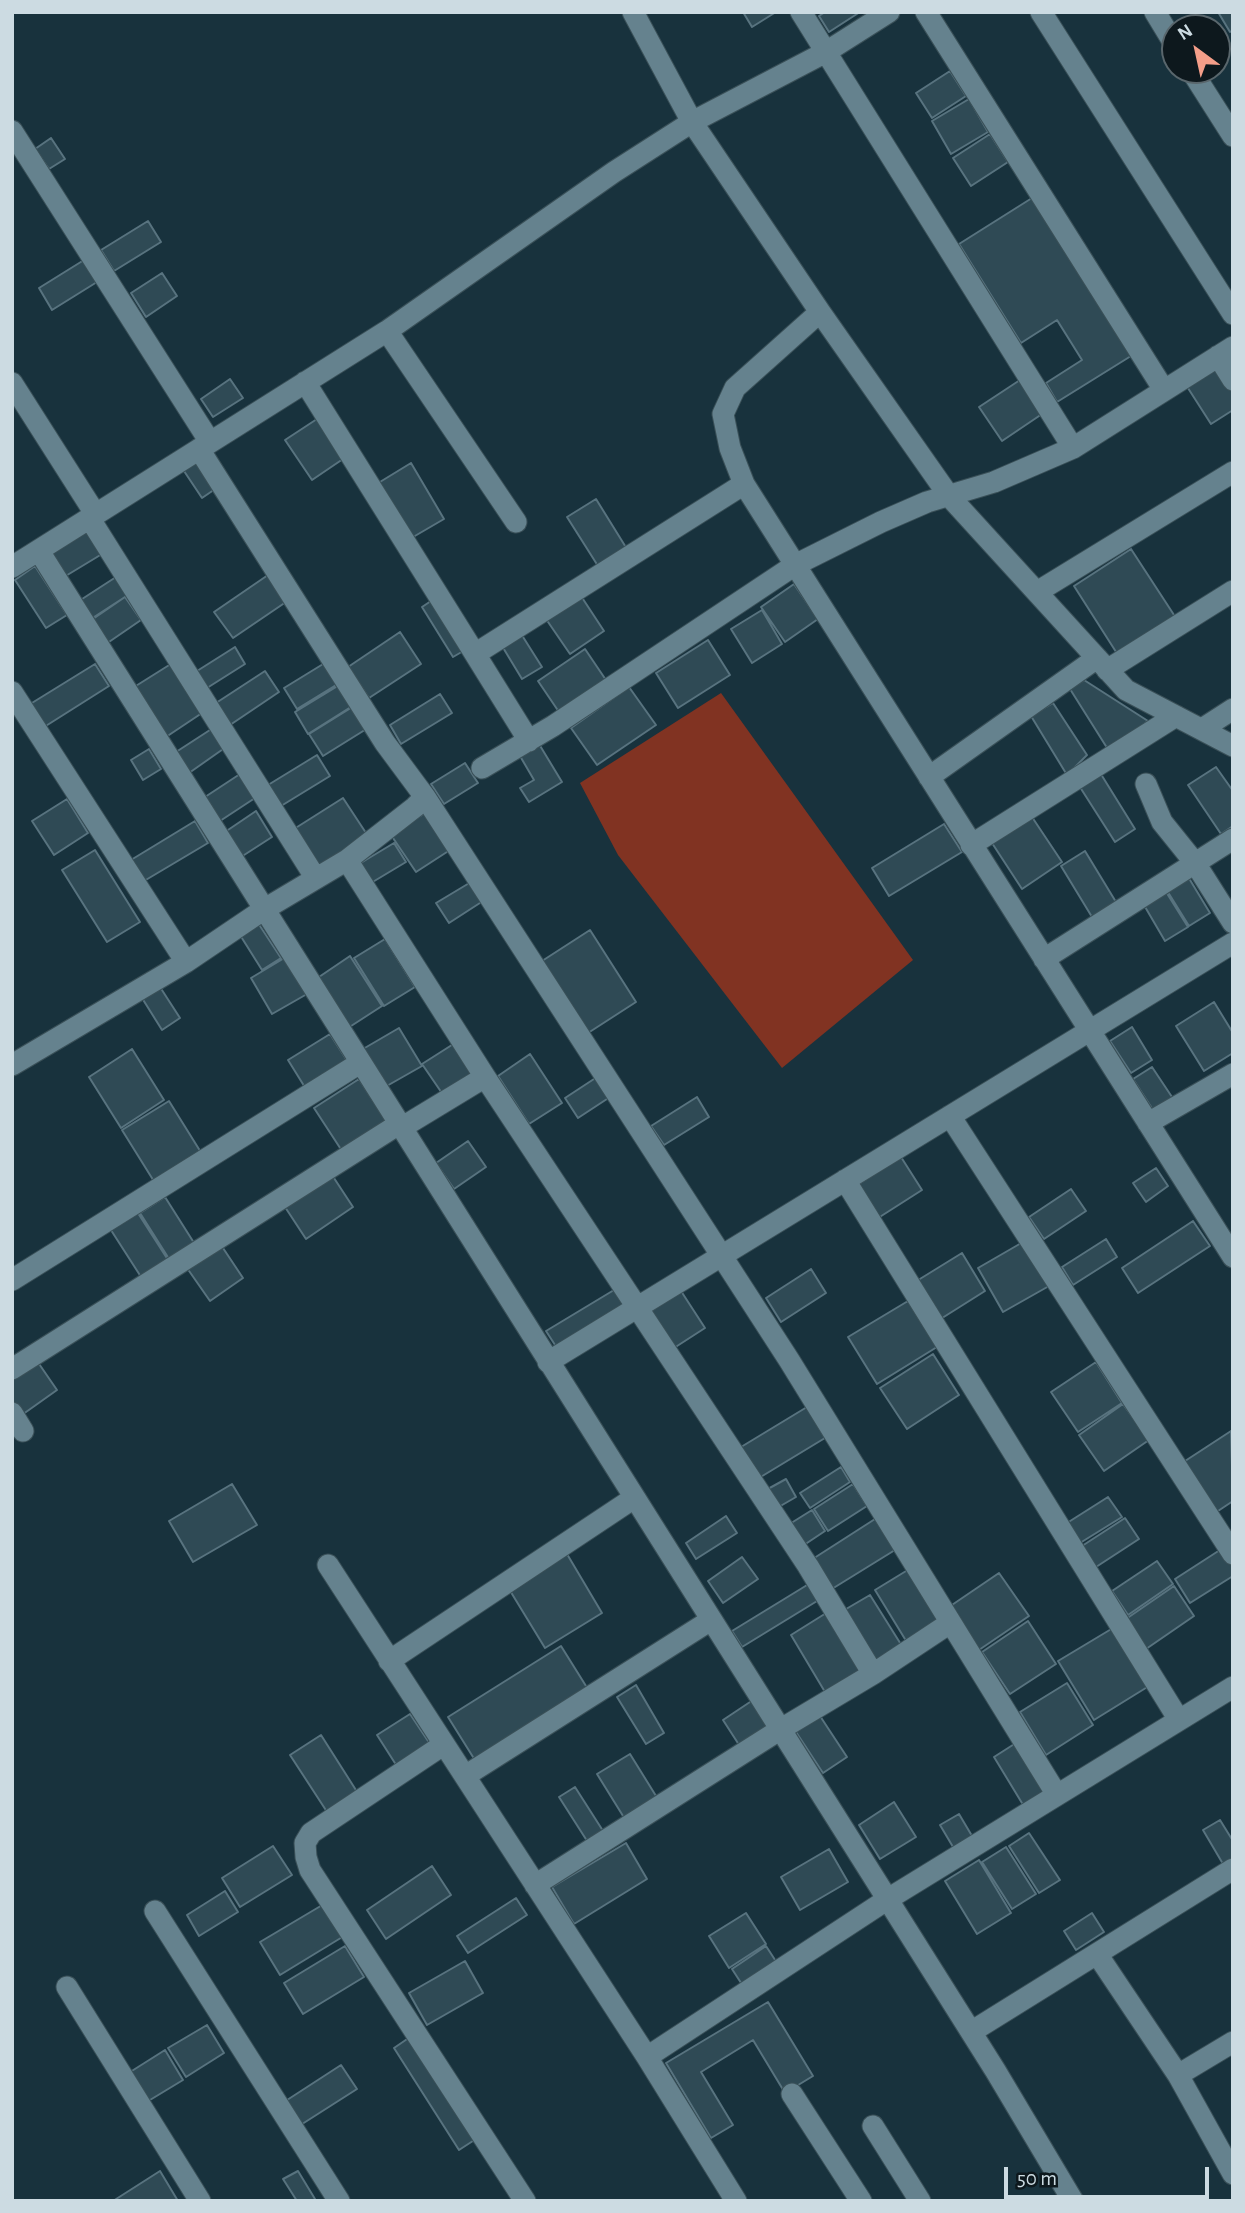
<!DOCTYPE html>
<style>
body{margin:0}
#map{position:relative;width:1245px;height:2213px;overflow:hidden;background:#18323d;font-family:"Alegreya Sans",sans-serif}
canvas{display:block}
.frame{position:absolute;inset:0;border:14px solid #ccdbe2;pointer-events:none}
.north{position:absolute;left:1161px;top:14px;width:70px;height:70px;box-sizing:border-box;background:#0d181d;border:2px solid #59666c;border-radius:50%;rotate:327deg;font-size:19px;font-weight:700;line-height:28px;text-align:center;color:#ccdbe2}
.north::after{content:'';display:block;margin:auto;width:24px;height:32px;background:#f49e89;clip-path:polygon(50% 0,100% 100%,50% 72%,0 100%)}
.scale{position:absolute;left:1004px;top:2167px;width:205px;height:32px;box-sizing:border-box;border:4px solid #ccdbe2;border-top:0;padding-left:9px;font-size:21px;line-height:24px;white-space:nowrap;color:#ccdbe2;-webkit-text-stroke:5px #0d181d;paint-order:stroke}
</style>
<div id="map">
<canvas width="1245" height="2213"></canvas>
<div class="frame"></div>
<div class="north">N</div>
<div class="scale">50 m</div>
</div>
<script>
const ctx = document.querySelector('canvas').getContext('2d');
ctx.lineJoin = 'round';
function paint(path, color) {
  ctx.fillStyle = color;
  ctx.fill(path, 'evenodd');
}
function shape(rows) {
  const path = new Path2D();
  for (const r of rows) {
    path.moveTo(r[0], r[1]);
    for (let i = 2; i < r.length; i += 2) path.lineTo(r[i], r[i + 1]);
  }
  return path;
}
function strokePath(path, color, width, dash) {
  ctx.strokeStyle = color;
  ctx.lineWidth = width;
  ctx.lineCap = dash ? 'butt' : 'round';
  ctx.setLineDash(dash || []);
  ctx.stroke(path);
}
paint(shape([
 [721,693,913,960,782,1068,618,855,580,783]
]), '#813322');
const building = shape([
 [743,12,776,12,752,27,743,12],
 [825,12,860,12,829,32,819,16,825,12],
 [1218,12,1233,12,1233,30,1230,32,1218,12],
 [950,71,966,96,932,118,916,93,950,71],
 [969,99,988,132,951,154,932,121,969,99],
 [990,134,1008,162,971,186,953,158,990,134],
 [51,138,65,159,49,169,35,149,51,138],
 [1032,198,1131,356,1057,402,1046,383,1082,360,1057,320,1021,343,959,244,1032,198],
 [148,221,161,242,114,271,101,250,148,221],
 [84,260,97,282,52,310,39,288,84,260],
 [162,273,177,296,146,317,131,293,162,273],
 [1218,364,1233,387,1233,410,1211,424,1186,385,1218,364],
 [230,379,243,398,213,417,201,399,230,379],
 [1020,380,1042,414,1002,441,979,407,1020,380],
 [317,419,343,459,312,480,285,440,317,419],
 [201,455,221,485,202,498,182,468,201,455],
 [411,463,444,519,408,540,375,485,411,463],
 [596,499,627,549,598,566,567,517,596,499],
 [87,530,102,554,64,577,49,553,87,530],
 [1131,549,1176,618,1118,655,1074,586,1131,549],
 [35,566,67,615,46,628,15,580,35,566],
 [268,575,286,602,233,638,214,612,268,575],
 [116,577,128,595,91,619,79,601,116,577],
 [794,584,818,619,785,642,761,607,794,584],
 [581,596,604,631,570,654,546,619,581,596],
 [125,597,141,620,106,644,90,621,125,597],
 [434,599,465,650,453,657,422,607,434,599],
 [762,610,782,644,752,663,731,629,762,610],
 [518,629,542,667,522,679,499,641,518,629],
 [400,632,421,664,369,698,348,667,400,632],
 [708,640,730,675,678,708,656,673,708,640],
 [235,647,245,664,207,688,197,671,235,647],
 [585,649,608,683,561,715,538,681,585,649],
 [328,661,341,682,297,709,284,688,328,661],
 [174,662,205,711,163,739,131,689,174,662],
 [95,664,109,686,41,729,27,706,95,664],
 [265,671,279,692,230,725,216,703,265,671],
 [1084,680,1148,721,1109,751,1070,689,1084,680],
 [341,684,354,705,308,734,295,712,341,684],
 [629,687,656,725,597,765,571,728,629,687],
 [440,694,452,713,401,744,390,725,440,694],
 [1053,703,1087,755,1067,775,1031,716,1053,703],
 [354,706,368,728,323,756,309,734,354,706],
 [213,728,226,747,189,773,176,752,213,728],
 [539,744,562,782,529,802,520,788,534,780,520,756,539,744],
 [149,749,161,769,143,780,131,760,149,749],
 [317,755,330,776,281,806,268,785,317,755],
 [465,763,478,783,444,804,431,784,465,763],
 [1216,767,1233,791,1233,826,1221,834,1188,785,1216,767],
 [1099,771,1135,829,1115,842,1078,784,1099,771],
 [240,774,255,798,220,821,205,797,240,774],
 [343,798,368,836,320,867,294,829,343,798],
 [67,799,88,833,54,855,32,821,67,799],
 [256,811,272,837,241,857,225,832,256,811],
 [425,813,450,850,416,872,391,835,425,813],
 [1032,817,1062,862,1022,889,992,843,1032,817],
 [195,821,208,843,139,884,126,863,195,821],
 [944,824,962,852,889,896,872,868,944,824],
 [394,843,406,862,371,883,359,864,394,843],
 [95,850,140,922,107,942,62,870,95,850],
 [1085,851,1116,902,1092,917,1061,866,1085,851],
 [1187,875,1210,913,1189,926,1166,889,1187,875],
 [471,882,483,901,449,923,436,903,471,882],
 [1163,887,1188,927,1165,941,1141,900,1163,887],
 [258,923,281,958,262,970,240,935,258,923],
 [590,930,636,1002,588,1033,542,961,590,930],
 [385,939,415,987,384,1006,354,958,385,939],
 [350,956,382,1006,348,1028,316,979,350,956],
 [286,957,307,994,272,1014,251,978,286,957],
 [160,987,180,1018,162,1030,142,998,160,987],
 [1214,1002,1233,1033,1233,1053,1204,1071,1176,1026,1214,1002],
 [1132,1027,1152,1060,1131,1073,1110,1041,1132,1027],
 [399,1028,422,1066,385,1087,363,1049,399,1028],
 [330,1034,348,1062,306,1089,288,1060,330,1034],
 [455,1043,478,1078,446,1099,422,1064,455,1043],
 [132,1049,164,1100,121,1128,89,1077,132,1049],
 [530,1054,562,1103,529,1124,498,1076,530,1054],
 [1152,1067,1174,1100,1155,1113,1133,1079,1152,1067],
 [597,1077,610,1097,578,1118,565,1098,597,1077],
 [359,1079,389,1125,344,1154,314,1108,359,1079],
 [697,1097,709,1117,664,1145,651,1126,697,1097],
 [169,1101,202,1154,155,1183,122,1130,169,1101],
 [468,1141,486,1167,454,1189,436,1163,468,1141],
 [901,1157,922,1190,875,1220,854,1187,901,1157],
 [1156,1168,1168,1186,1146,1202,1133,1183,1156,1168],
 [332,1175,353,1207,306,1239,285,1207,332,1175],
 [1071,1189,1086,1211,1044,1239,1029,1217,1071,1189],
 [165,1197,196,1246,171,1262,140,1213,165,1197],
 [136,1210,170,1263,143,1280,109,1227,136,1210],
 [1193,1221,1210,1246,1138,1293,1122,1268,1193,1221],
 [1106,1239,1117,1257,1073,1285,1062,1267,1106,1239],
 [1023,1242,1049,1286,1003,1312,978,1268,1023,1242],
 [221,1245,243,1278,210,1301,187,1268,221,1245],
 [962,1253,985,1291,939,1320,915,1282,962,1253],
 [811,1269,826,1293,781,1322,766,1298,811,1269],
 [614,1290,625,1307,557,1348,546,1331,614,1290],
 [681,1291,705,1328,674,1348,651,1311,681,1291],
 [908,1301,937,1347,877,1384,848,1337,908,1301],
 [933,1354,959,1395,907,1429,880,1388,933,1354],
 [35,1358,57,1390,19,1417,12,1407,12,1373,35,1358],
 [1096,1362,1122,1403,1078,1432,1051,1392,1096,1362],
 [1123,1404,1149,1440,1104,1471,1079,1435,1123,1404],
 [807,1407,825,1438,759,1478,741,1447,807,1407],
 [1231,1431,1233,1501,1215,1513,1182,1463,1231,1431],
 [841,1467,850,1482,810,1508,800,1493,841,1467],
 [786,1479,796,1497,777,1508,766,1490,786,1479],
 [232,1484,257,1525,193,1562,169,1521,232,1484],
 [853,1484,867,1506,828,1531,814,1509,853,1484],
 [1108,1497,1122,1517,1080,1543,1067,1523,1108,1497],
 [812,1510,825,1531,801,1547,788,1525,812,1510],
 [726,1516,737,1533,696,1559,686,1543,726,1516],
 [1125,1518,1139,1539,1096,1567,1082,1546,1125,1518],
 [875,1519,895,1550,827,1592,808,1562,875,1519],
 [1223,1548,1233,1564,1233,1576,1190,1603,1175,1579,1223,1548],
 [567,1554,602,1613,545,1648,509,1589,567,1554],
 [742,1557,758,1579,723,1603,708,1581,742,1557],
 [1157,1561,1173,1584,1128,1615,1112,1591,1157,1561],
 [911,1568,944,1623,908,1644,875,1590,911,1568],
 [999,1573,1029,1616,976,1652,946,1609,999,1573],
 [812,1582,822,1598,742,1647,732,1631,812,1582],
 [1174,1586,1194,1616,1146,1649,1126,1619,1174,1586],
 [870,1595,902,1646,873,1664,841,1612,870,1595],
 [831,1610,866,1667,825,1692,791,1635,831,1610],
 [1028,1621,1056,1664,1010,1694,982,1652,1028,1621],
 [1113,1628,1149,1686,1094,1720,1058,1661,1113,1628],
 [561,1646,591,1694,478,1765,448,1717,561,1646],
 [1067,1683,1093,1725,1046,1755,1020,1712,1067,1683],
 [636,1685,664,1733,646,1744,617,1697,636,1685],
 [753,1700,774,1731,743,1751,723,1720,753,1700],
 [410,1714,434,1750,400,1771,377,1735,410,1714],
 [820,1716,847,1757,823,1773,796,1732,820,1716],
 [321,1735,361,1798,331,1818,290,1755,321,1735],
 [1019,1741,1050,1792,1025,1808,994,1757,1019,1741],
 [630,1754,661,1804,628,1824,597,1774,630,1754],
 [575,1787,605,1834,589,1844,559,1797,575,1787],
 [894,1802,916,1837,880,1859,859,1825,894,1802],
 [959,1814,975,1841,956,1852,940,1825,959,1814],
 [1220,1820,1233,1841,1233,1859,1223,1864,1203,1830,1220,1820],
 [1029,1833,1060,1880,1039,1893,1009,1846,1029,1833],
 [626,1843,647,1879,574,1924,552,1887,626,1843],
 [273,1846,292,1875,240,1907,222,1878,273,1846],
 [1006,1847,1036,1894,1012,1909,982,1862,1006,1847],
 [829,1849,848,1882,800,1910,781,1877,829,1849],
 [979,1860,1011,1913,977,1934,945,1881,979,1860],
 [432,1866,451,1895,386,1939,367,1910,432,1866],
 [225,1891,238,1912,199,1936,187,1915,225,1891],
 [516,1898,527,1915,468,1953,457,1936,516,1898],
 [324,1904,344,1936,280,1975,260,1942,324,1904],
 [746,1913,766,1944,729,1968,709,1936,746,1913],
 [1092,1913,1104,1932,1076,1950,1064,1931,1092,1913],
 [345,1946,364,1977,303,2014,284,1983,345,1946],
 [766,1946,779,1966,745,1989,732,1969,766,1946],
 [465,1961,483,1993,427,2025,409,1993,465,1961],
 [768,2002,813,2076,785,2093,753,2040,701,2072,733,2125,711,2138,666,2063,768,2002],
 [207,2025,224,2053,186,2077,168,2048,207,2025],
 [413,2035,479,2137,459,2150,394,2048,413,2035],
 [165,2050,183,2080,145,2103,127,2074,165,2050],
 [341,2065,357,2089,299,2126,284,2102,341,2065],
 [160,2171,178,2201,113,2201,160,2171],
 [298,2171,315,2199,312,2201,297,2201,283,2179,298,2171]
]);
paint(building, '#2f4a55');
strokePath(building, '#58737f', 2);
const minor = shape([
 [633,12,692,122,820,312,949,496,1126,690,1233,746],
 [801,12,1073,448],
 [926,12,1164,390],
 [1041,12,1233,314],
 [1155,12,1175,45],
 [1191,70,1233,136],
 [12,131,210,442],
 [387,331,516,522],
 [1218,356,1233,380],
 [305,382,475,654,744,484,1233,1257],
 [12,383,96,515],
 [199,449,385,743,425,797,789,1360,1057,1795],
 [744,484,730,448,723,414,735,388,820,312],
 [90,519,315,877],
 [39,551,995,2070,1073,2201],
 [12,567,387,331,614,172,692,122,826,52,889,12],
 [1037,592,1233,472],
 [475,654,529,741],
 [1107,670,1233,591],
 [12,692,186,962],
 [1202,729,1233,709],
 [482,768,553,726,795,565,881,522,927,502,994,482,1073,448,1233,347],
 [929,777,1097,658],
 [1146,784,1162,822,1195,863,1233,923],
 [971,845,1176,716],
 [347,860,485,1077,808,1566,873,1674],
 [1044,959,1233,839],
 [12,1065,186,962,263,910,347,860,415,807,425,797],
 [950,1116,1233,1554],
 [1148,1123,1233,1074],
 [401,1128,485,1077],
 [845,1180,1179,1720],
 [12,1280,360,1063],
 [548,1362,1233,943],
 [12,1369,399,1124],
 [12,1413,23,1431],
 [328,1565,647,2057,736,2201],
 [389,1661,634,1498],
 [443,1745,311,1833,305,1843,306,1857,310,1870,525,2201],
 [465,1776,711,1620],
 [535,1885,781,1729,873,1674,950,1623],
 [155,1911,339,2201],
 [1097,1954,1178,2075,1233,2174],
 [67,1987,200,2201],
 [971,2032,1233,1869],
 [647,2057,888,1899,1233,1687],
 [1178,2075,1233,2042],
 [792,2094,861,2201],
 [873,2126,920,2201]
]);
strokePath(minor, '#3a5058', 23);
strokePath(minor, '#65828e', 21);
</script>
